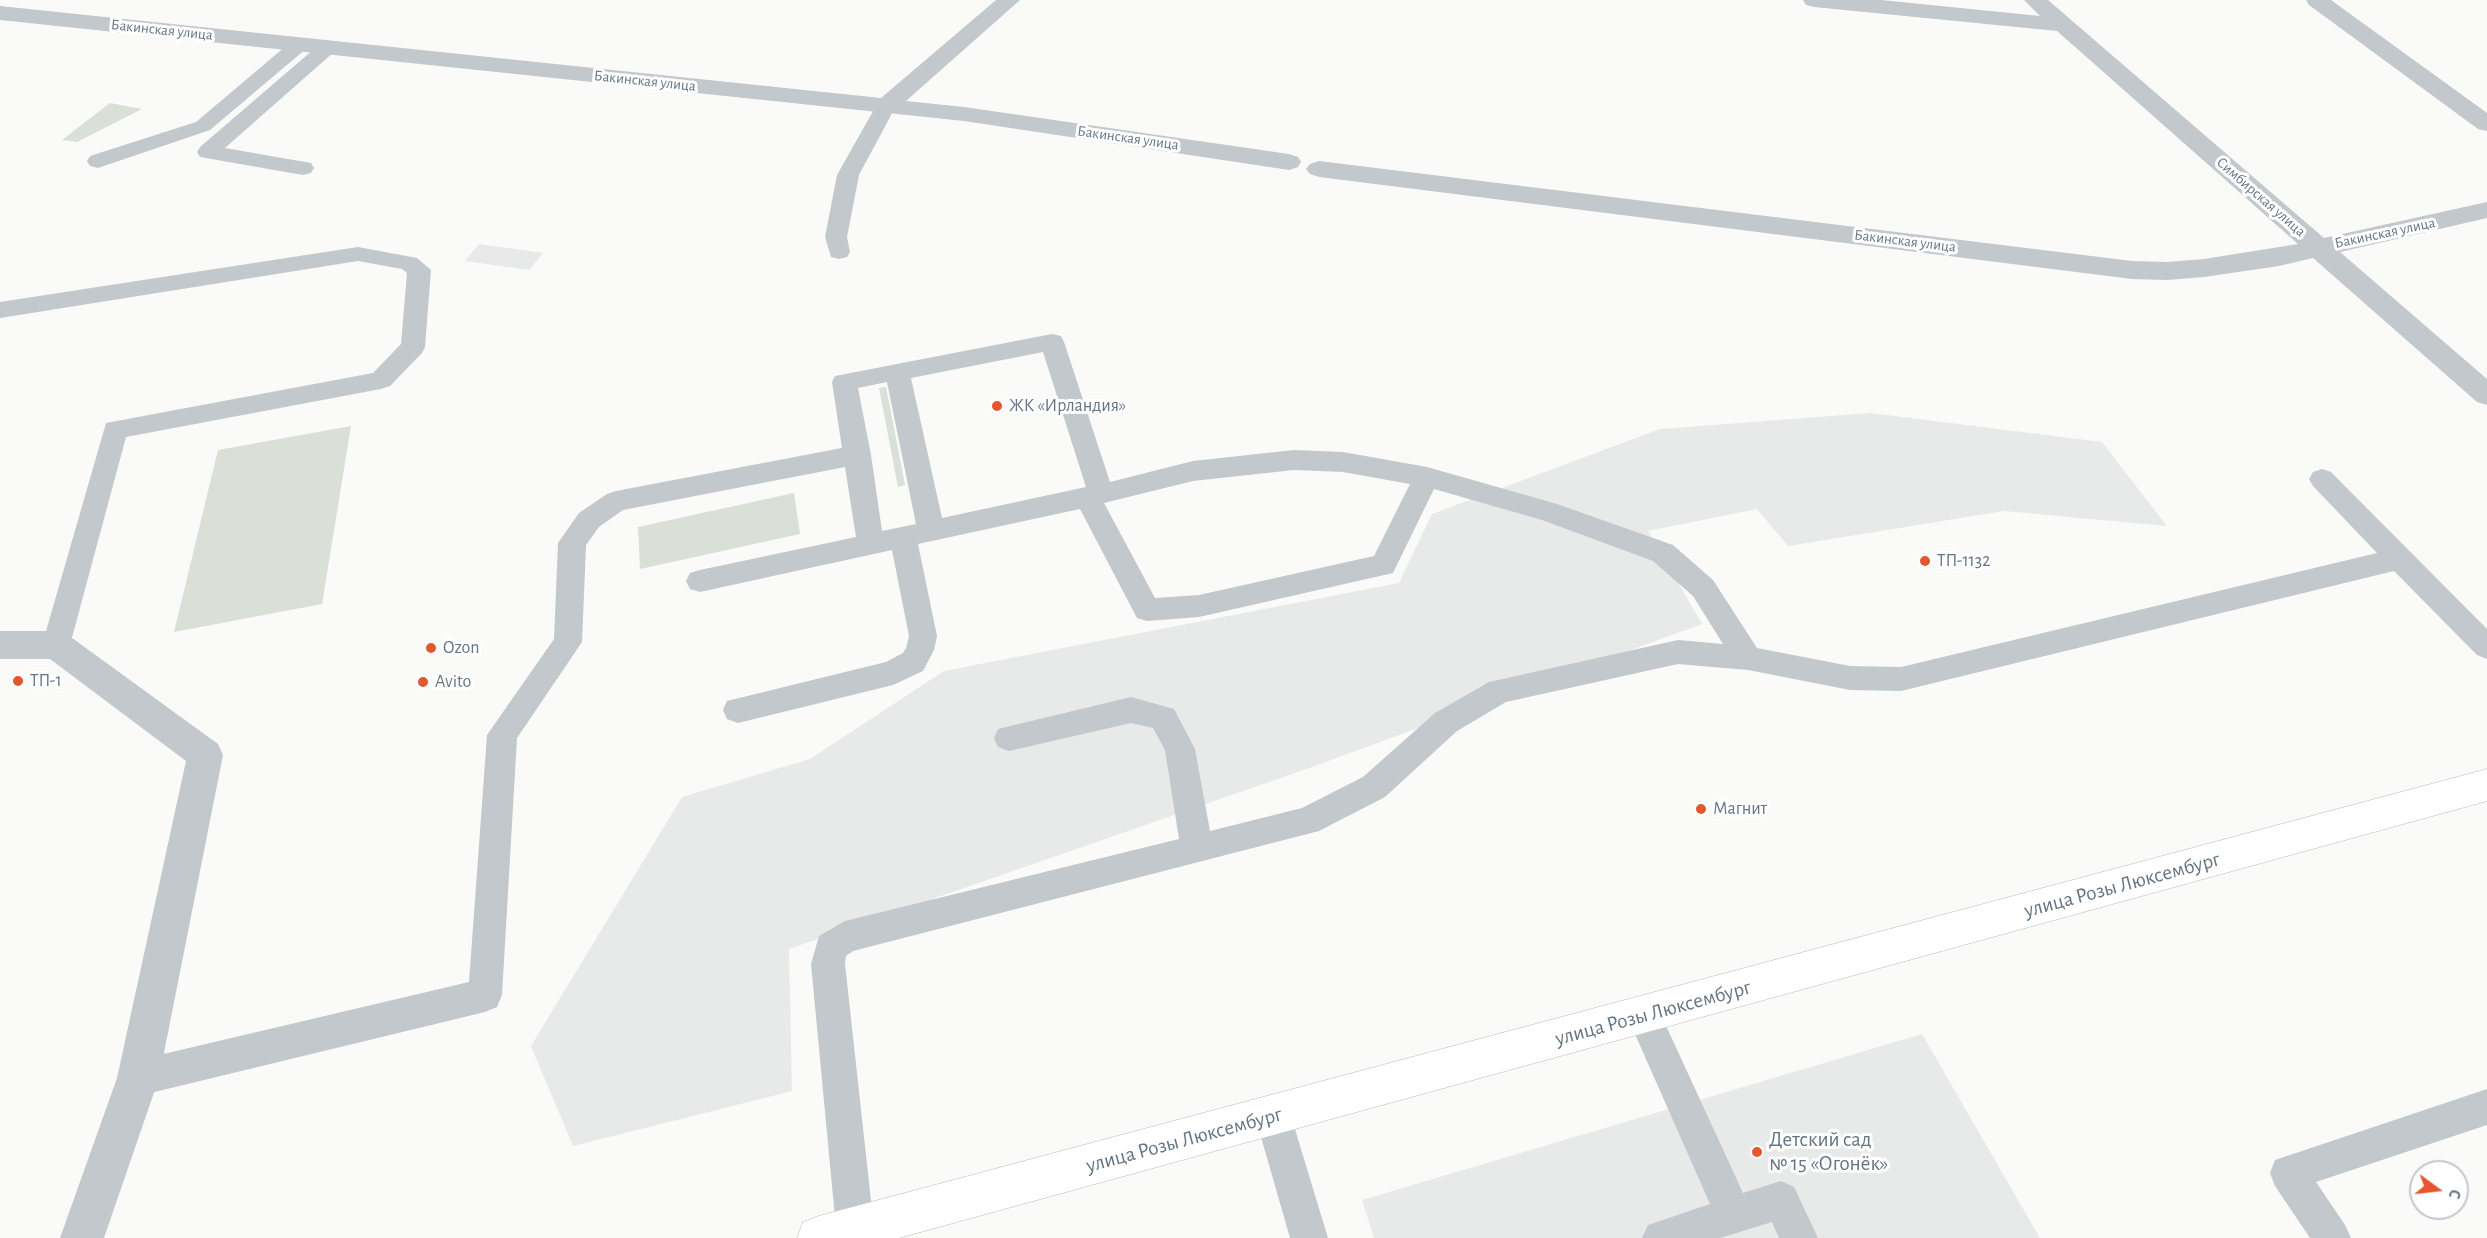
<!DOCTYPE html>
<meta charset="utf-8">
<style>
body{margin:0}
#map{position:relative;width:2487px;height:1238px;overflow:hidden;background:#fafaf8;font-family:"Alegreya Sans",sans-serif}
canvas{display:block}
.north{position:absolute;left:2409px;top:1160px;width:60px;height:60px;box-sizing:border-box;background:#fff;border:2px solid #c1c8cd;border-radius:50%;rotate:105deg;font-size:16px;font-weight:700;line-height:24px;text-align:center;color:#657683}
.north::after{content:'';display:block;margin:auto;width:21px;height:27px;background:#e4572e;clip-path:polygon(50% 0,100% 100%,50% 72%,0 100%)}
</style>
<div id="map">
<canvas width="2487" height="1238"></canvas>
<div class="north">С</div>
</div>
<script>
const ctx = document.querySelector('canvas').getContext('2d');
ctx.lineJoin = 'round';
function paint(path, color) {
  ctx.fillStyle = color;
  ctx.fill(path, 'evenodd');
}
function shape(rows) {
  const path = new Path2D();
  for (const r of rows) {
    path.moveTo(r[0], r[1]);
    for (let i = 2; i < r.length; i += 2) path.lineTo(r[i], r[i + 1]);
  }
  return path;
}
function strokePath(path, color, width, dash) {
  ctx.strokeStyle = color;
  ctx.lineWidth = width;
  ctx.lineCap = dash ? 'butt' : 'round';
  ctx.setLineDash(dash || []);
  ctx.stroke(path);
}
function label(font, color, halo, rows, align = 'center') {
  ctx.font = font + ' "Alegreya Sans",sans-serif';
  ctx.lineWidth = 6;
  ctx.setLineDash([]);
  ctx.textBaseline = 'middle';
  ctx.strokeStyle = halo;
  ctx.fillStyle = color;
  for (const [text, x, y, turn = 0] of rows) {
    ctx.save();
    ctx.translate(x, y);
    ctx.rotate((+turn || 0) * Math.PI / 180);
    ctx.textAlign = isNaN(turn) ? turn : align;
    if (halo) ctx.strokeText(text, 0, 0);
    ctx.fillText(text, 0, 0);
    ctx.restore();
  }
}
paint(shape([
 [479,244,543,253,529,270,465,261],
 [1871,413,2102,442,2167,526,2004,511,1788,546,1757,509,1648,531,1702,624,1312,767,789,949,792,1091,573,1146,531,1046,682,797,810,759,944,671,1399,583,1432,514,1660,429],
 [1922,1034,2040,1238,1374,1238,1362,1200]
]), '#e8e9e9');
paint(shape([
 [110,103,142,109,77,142,62,140],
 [886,387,905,485,898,487,879,388],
 [351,426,322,604,174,632,218,450],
 [794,493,800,534,640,569,638,527]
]), '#dadfd7');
const secondary = shape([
 [2487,769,2487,801,899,1238,797,1238,803,1222,819,1216,2487,769]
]);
strokePath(secondary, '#b3babf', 1);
paint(shape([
 [300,38,307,40,310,44,307,48,210,130,98,168,90,166,87,161,90,156,196,122,293,40,300,38],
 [328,41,335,43,338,47,335,51,225,148,311,163,314,168,311,173,303,175,200,157,197,152,200,147,321,43,328,41],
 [886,100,893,102,896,106,859,175,847,237,850,252,847,257,839,259,831,257,825,237,837,175,876,106,879,102,886,100],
 [358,247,417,258,431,270,425,347,422,353,390,386,381,389,126,437,70,645,66,653,56,657,46,653,42,645,106,423,373,373,401,344,407,273,402,269,358,261,0,318,0,302,358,247],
 [1052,334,1061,336,1064,342,1110,482,1193,461,1294,450,1343,452,1427,467,1557,504,1673,545,1713,580,1757,648,1850,666,1901,667,2377,553,2313,486,2309,479,2313,472,2322,469,2331,472,2487,629,2487,659,2477,655,2394,571,1901,691,1850,690,1748,670,1678,664,1506,702,1457,731,1385,797,1319,831,853,951,846,956,845,964,874,1228,870,1238,840,1238,836,1228,811,964,819,936,845,921,1179,839,1165,750,1153,728,1131,723,1009,751,998,747,994,738,998,729,1131,697,1174,709,1195,749,1210,831,1302,808,1363,777,1435,713,1489,682,1678,640,1723,644,1693,596,1653,561,1542,520,1434,489,1393,573,1199,617,1147,621,1137,618,1080,509,918,544,937,636,934,650,923,671,893,685,738,723,727,719,723,710,727,701,886,662,903,653,906,648,909,636,892,550,700,592,690,589,686,581,690,573,700,570,856,537,845,467,623,510,599,527,586,545,582,642,517,738,502,995,497,1007,485,1012,138,1096,125,1091,120,1078,125,1065,138,1060,469,982,487,735,554,639,558,543,579,513,607,494,616,491,842,448,832,382,835,376,1052,334],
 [1043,352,1086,487,942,518,911,378,1043,352],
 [887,382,916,524,882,531,871,455,858,388,887,382],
 [1294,470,1343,472,1410,484,1374,556,1199,595,1155,598,1104,503,1193,481,1294,470],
 [1644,999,1656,1004,1743,1193,1781,1181,1794,1187,1818,1238,1779,1238,1772,1222,1720,1238,1642,1238,1648,1225,1710,1204,1627,1016,1632,1004,1644,999],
 [2487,1089,2487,1125,2316,1182,2345,1225,2351,1238,2310,1238,2275,1186,2270,1173,2275,1160,2487,1089],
 [1273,1098,1286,1103,1291,1116,1328,1238,1290,1238,1255,1116,1260,1103,1273,1098]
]), '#c3c8cc');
paint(shape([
 [996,0,1020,0,906,101,964,107,1289,154,1298,157,1301,162,1298,167,1289,170,964,121,0,20,0,6,881,98,996,0],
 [1803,0,1881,0,2040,16,2024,0,2048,0,2324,238,2487,202,2487,218,2340,252,2487,379,2487,405,2477,402,2313,258,2279,266,2204,277,2167,280,2132,279,1319,177,1310,174,1306,169,1310,164,1319,161,2132,261,2167,262,2204,259,2298,244,2057,31,1814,7,1806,5,1803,0],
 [2306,0,2331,0,2487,113,2487,131,2478,129,2309,5,2306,0],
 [0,631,56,631,68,635,218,744,223,755,159,1078,104,1238,60,1238,117,1078,186,761,50,659,0,659,0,631]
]), '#c3c8cc');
paint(secondary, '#fff');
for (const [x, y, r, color] of [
 [997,406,6,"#e4572e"],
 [1925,561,6,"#e4572e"],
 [431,648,6,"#e4572e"],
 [18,681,6,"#e4572e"],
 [423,682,6,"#e4572e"],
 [1701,809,6,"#e4572e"],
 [1757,1152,6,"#e4572e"]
]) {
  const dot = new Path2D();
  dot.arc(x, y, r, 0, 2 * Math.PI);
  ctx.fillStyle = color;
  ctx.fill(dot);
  strokePath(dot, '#fff', 2);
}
label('15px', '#657683', '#fff', [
 ["Бакинская улица",162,30,6],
 ["Бакинская улица",645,81,6],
 ["Бакинская улица",1128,138,8],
 ["Симбирская улица",2261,197,41],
 ["Бакинская улица",2385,233,-12],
 ["Бакинская улица",1905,241,7]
]);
label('18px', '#657683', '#fff', [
 ["ЖК «Ирландия»",1009,406],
 ["ТП-1132",1937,561],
 ["Ozon",443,648],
 ["ТП-1",30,681],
 ["Avito",435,682],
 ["Магнит",1713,809]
], 'left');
label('21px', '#657683', '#fff', [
 ["улица Розы Люксембург",2122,885,-15],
 ["улица Розы Люксембург",1653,1013,-15],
 ["улица Розы Люксембург",1184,1140,-15]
]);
label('21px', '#657683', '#fff', [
 ["Детский сад",1769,1140],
 ["№ 15 «Огонёк»",1769,1164]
], 'left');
</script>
